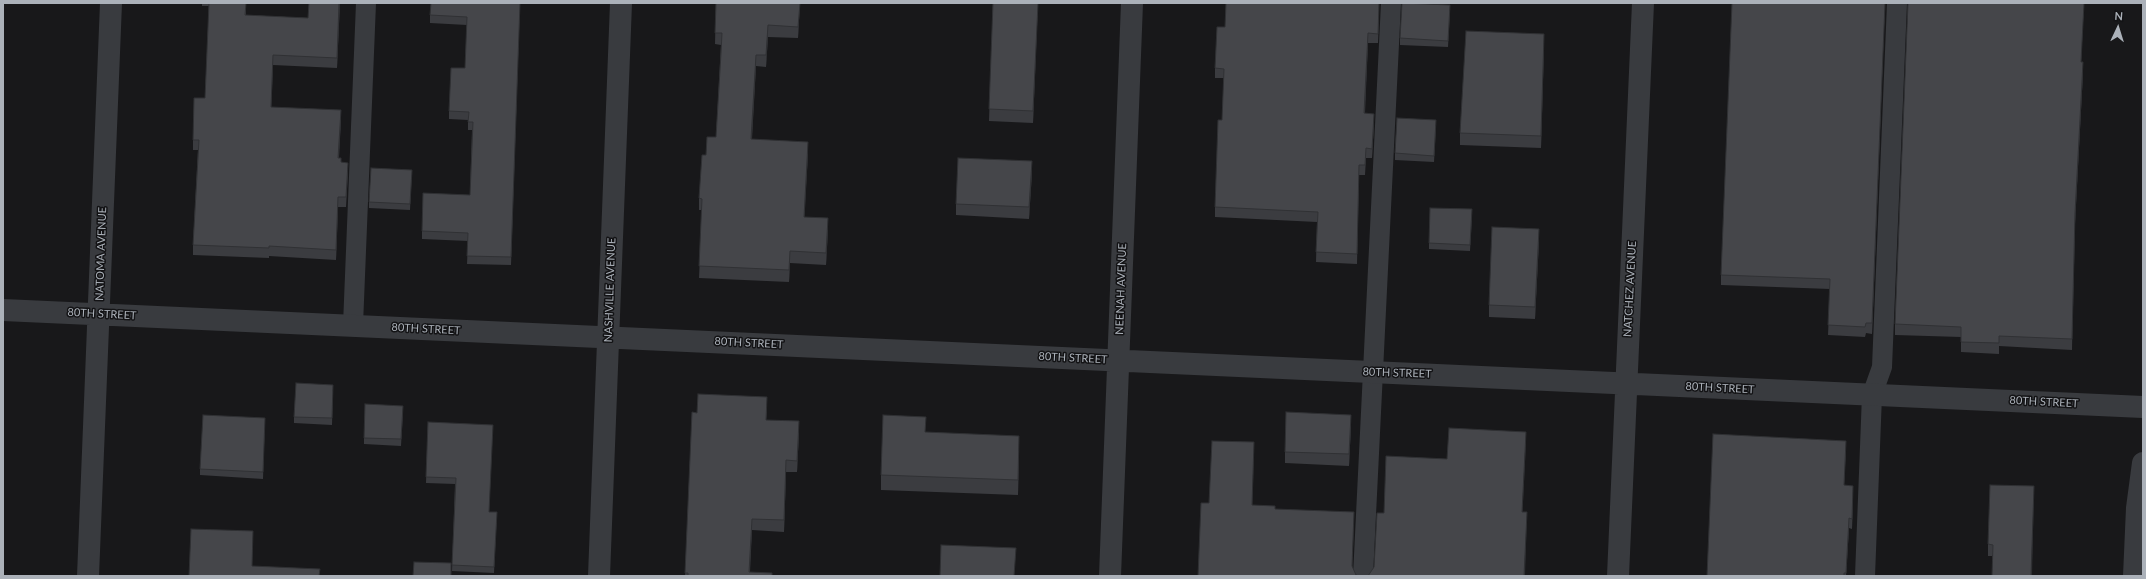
<!DOCTYPE html>
<style>
body{margin:0}
#map{position:relative;width:2146px;height:579px;overflow:hidden;background:#18181a;font-family:Lato,sans-serif}
canvas{display:block}
.frame{position:absolute;inset:0;border:4px solid #abb1b9;pointer-events:none}
.north{position:absolute;left:2098px;top:8px;width:40px;height:40px;-webkit-text-stroke:3px #131315;paint-order:stroke;rotate:4deg;font-size:11px;font-weight:700;line-height:16px;text-align:center;color:#abb1b9}
.north::after{content:'';display:block;margin:auto;width:14px;height:18px;background:#abb1b9;clip-path:polygon(50% 0,100% 100%,50% 72%,0 100%)}
</style>
<div id="map">
<canvas width="2146" height="579"></canvas>
<div class="frame"></div>
<div class="north">N</div>
</div>
<script>
const ctx = document.querySelector('canvas').getContext('2d');
ctx.lineJoin = 'round';
function shape(rows) {
  const path = new Path2D();
  for (const r of rows) {
    path.moveTo(r[0], r[1]);
    for (let i = 2; i < r.length; i += 2) path.lineTo(r[i], r[i + 1]);
  }
  return path;
}
function strokePath(path, color, width, dash) {
  ctx.strokeStyle = color;
  ctx.lineWidth = width;
  ctx.lineCap = dash ? 'butt' : 'round';
  ctx.setLineDash(dash || []);
  ctx.stroke(path);
}
function paint(path, color) {
  ctx.fillStyle = color;
  ctx.fill(path, 'evenodd');
}
function label(font, color, halo, rows, align = 'center') {
  ctx.font = font + ' Lato,sans-serif';
  ctx.lineWidth = 3;
  ctx.setLineDash([]);
  ctx.textBaseline = 'middle';
  ctx.strokeStyle = halo;
  ctx.fillStyle = color;
  for (const [text, x, y, turn = 0] of rows) {
    ctx.save();
    ctx.translate(x, y);
    ctx.rotate((+turn || 0) * Math.PI / 180);
    ctx.textAlign = isNaN(turn) ? turn : align;
    if (halo) ctx.strokeText(text, 0, 0);
    ctx.fillText(text, 0, 0);
    ctx.restore();
  }
}
strokePath(shape([
 [353,325,366,3],
 [1363,576,1391,3],
 [1865,576,1872,395,1882,367,1897,3]
]), '#393b3f', 20);
strokePath(shape([
 [3,310,2143,407],
 [88,576,111,3],
 [599,576,621,3],
 [1110,576,1132,3],
 [1618,576,1643,3],
 [2134,576,2137,508,2143,463]
]), '#393b3f', 22);
paint(shape([
 [202,3,246,3,246,15,308,18,340,3,337,68,273,65,271,107,341,120,339,158,341,162,348,173,346,207,338,207,336,260,269,256,269,258,193,255,193,245,198,150,193,150,193,140,205,98,209,6,202,6],
 [520,3,511,265,467,264,468,241,422,239,422,231,470,195,472,130,468,130,468,120,449,119,449,111,465,68,467,25,430,23,430,15],
 [716,3,800,3,798,38,768,37,766,67,756,66,752,139,808,154,804,217,828,230,826,265,790,263,789,282,699,278,702,210,699,210,699,198,706,155,716,137,721,45,715,44],
 [993,3,1038,3,1033,123,989,121],
 [1885,3,1872,334,1866,333,1865,337,1828,335,1830,289,1721,285,1721,275],
 [2084,3,2081,62,2083,73,2075,224,2072,350,1999,346,1999,354,1961,352,1961,337,1895,335,1895,324],
 [1379,8,1378,43,1368,43,1365,113,1374,123,1372,158,1366,158,1365,175,1359,175,1357,264,1316,262,1317,222,1215,217,1215,207,1222,120,1224,78,1215,78,1215,68,1225,27],
 [1450,11,1448,47,1400,45,1400,38],
 [1544,46,1541,148,1460,145,1460,133],
 [1436,126,1434,162,1395,160,1395,153],
 [412,170,410,210,369,208,369,202],
 [1032,173,1029,219,956,215,956,204],
 [1472,216,1470,251,1429,249,1429,243],
 [1539,241,1535,319,1489,317,1489,305],
 [333,391,332,425,294,423,294,417],
 [767,409,766,420,799,433,797,472,786,472,784,532,752,530,750,572,772,576,685,576,692,412,697,413],
 [403,412,401,446,364,444,364,438],
 [265,418,263,479,200,475,200,469],
 [428,422,489,512,497,512,494,573,452,571,455,484,426,483],
 [1351,426,1349,466,1285,463,1285,452],
 [926,432,1019,451,1018,495,881,490,881,475],
 [1846,451,1844,485,1853,496,1852,529,1849,528,1846,576,1707,576],
 [2034,498,1992,556,1988,556,1988,544]
]), '#3b3c40');
paint(shape([
 [339,3,340,3,337,68,337,58],
 [800,3,798,38,798,27],
 [1038,3,1033,123,1033,111],
 [1379,3,1379,8,1378,43,1378,34],
 [1885,3,1872,334,1872,323],
 [768,25,768,37,766,67,766,55],
 [1368,33,1368,43,1364,123,1364,113],
 [1544,34,1544,46,1541,148,1541,136],
 [273,55,273,65,271,117,271,107],
 [756,55,756,66,751,151,751,139],
 [2083,62,2083,73,2075,224,2072,350,2075,213],
 [341,110,341,120,338,168,338,158],
 [1374,114,1374,123,1372,158,1372,149],
 [808,142,808,154,804,228,804,217],
 [1032,161,1032,173,1029,219,1029,207],
 [338,197,338,207,336,260,336,250],
 [828,218,828,230,826,265,826,253],
 [1539,229,1539,241,1535,319,1535,307],
 [790,251,790,263,789,282,789,270],
 [1351,415,1351,426,1349,466,1349,454],
 [799,421,799,433,797,472,797,461],
 [1526,432,1526,442,1522,522,1522,512],
 [1019,436,1019,451,1018,495,1018,480],
 [1254,442,1254,453,1252,515,1252,505],
 [786,460,786,472,784,532,784,520],
 [1853,486,1853,496,1852,529,1852,519],
 [2034,486,2032,576,2031,576],
 [1354,512,1354,522,1352,576,1352,566],
 [1527,512,1525,576,1524,576],
 [1849,518,1849,528,1846,576,1846,573],
 [752,519,752,530,749,576]
]), '#303134');
const building = shape([
 [209,3,246,3,245,15,308,18,309,3,339,3,337,58,273,55,271,107,341,110,338,158,341,158,341,162,348,163,346,197,338,197,336,250,269,246,269,248,193,245,199,140,193,140,194,98,205,98,209,3],
 [431,3,520,3,511,257,467,256,468,233,422,231,423,193,470,195,473,122,468,122,469,112,449,111,451,68,465,68,467,17,430,15,431,3],
 [716,3,800,3,798,27,768,25,766,55,756,55,751,139,808,142,804,217,828,218,826,253,790,251,789,270,699,266,702,199,699,198,702,155,706,155,707,137,716,137,721,53,722,33,715,33,716,3],
 [993,3,1038,3,1033,111,989,109,993,3],
 [1226,3,1379,3,1378,34,1368,33,1364,113,1374,114,1372,149,1366,148,1365,165,1359,165,1357,254,1316,252,1318,212,1215,207,1218,120,1222,120,1224,69,1215,68,1217,27,1225,27,1226,3],
 [1402,3,1450,5,1448,41,1400,38,1402,3],
 [1732,3,1885,3,1872,323,1866,323,1865,327,1828,325,1830,279,1721,275,1732,3],
 [1908,3,2084,3,2081,62,2083,62,2075,213,2072,339,1999,336,1999,343,1961,342,1961,327,1895,324,1908,3],
 [1466,31,1544,34,1541,136,1460,133,1466,31],
 [1397,118,1436,120,1434,156,1395,153,1397,118],
 [958,158,1032,161,1029,207,956,204,958,158],
 [371,168,412,170,410,204,369,202,371,168],
 [1430,208,1472,209,1470,245,1429,243,1430,208],
 [1492,227,1539,229,1535,307,1489,305,1492,227],
 [296,383,333,385,332,418,294,417,296,383],
 [698,394,767,397,766,420,799,421,797,461,786,460,784,520,752,519,749,572,772,573,772,576,688,576,688,573,685,573,692,412,697,413,698,394],
 [365,404,403,406,401,439,364,438,365,404],
 [1286,412,1351,415,1349,454,1285,452,1286,412],
 [203,415,265,418,263,472,200,469,203,415],
 [883,415,926,417,925,432,1019,436,1018,480,881,475,883,415],
 [428,422,493,425,489,512,497,512,494,567,452,565,456,478,426,477,428,422],
 [1449,428,1526,432,1522,512,1527,512,1524,576,1368,576,1374,567,1377,513,1384,513,1386,456,1447,459,1449,428],
 [1713,434,1846,441,1844,485,1853,486,1852,519,1849,518,1846,573,1844,573,1844,576,1707,576,1713,434],
 [1212,441,1254,442,1252,505,1275,506,1275,509,1354,512,1352,566,1356,575,1359,576,1198,576,1201,503,1209,503,1212,441],
 [1990,485,2034,486,2031,576,1992,576,1993,545,1988,544,1990,485],
 [191,529,253,531,252,566,320,569,319,576,189,576,191,529],
 [941,545,1016,548,1014,576,940,576,941,545],
 [414,562,451,563,451,576,413,576,414,562]
]);
paint(building, '#45464a');
strokePath(building, '#303134', 1);
label('11px', '#abb1b9', '#131315', [
 ["NATOMA AVENUE",101,254,-88],
 ["NEENAH AVENUE",1121,289,-88],
 ["NATCHEZ AVENUE",1630,289,-87],
 ["NASHVILLE AVENUE",610,290,-88],
 ["80TH STREET",102,314,3],
 ["80TH STREET",426,329,3],
 ["80TH STREET",749,343,3],
 ["80TH STREET",1073,358,3],
 ["80TH STREET",1397,373,2],
 ["80TH STREET",1720,388,3],
 ["80TH STREET",2044,402,3]
]);
</script>
